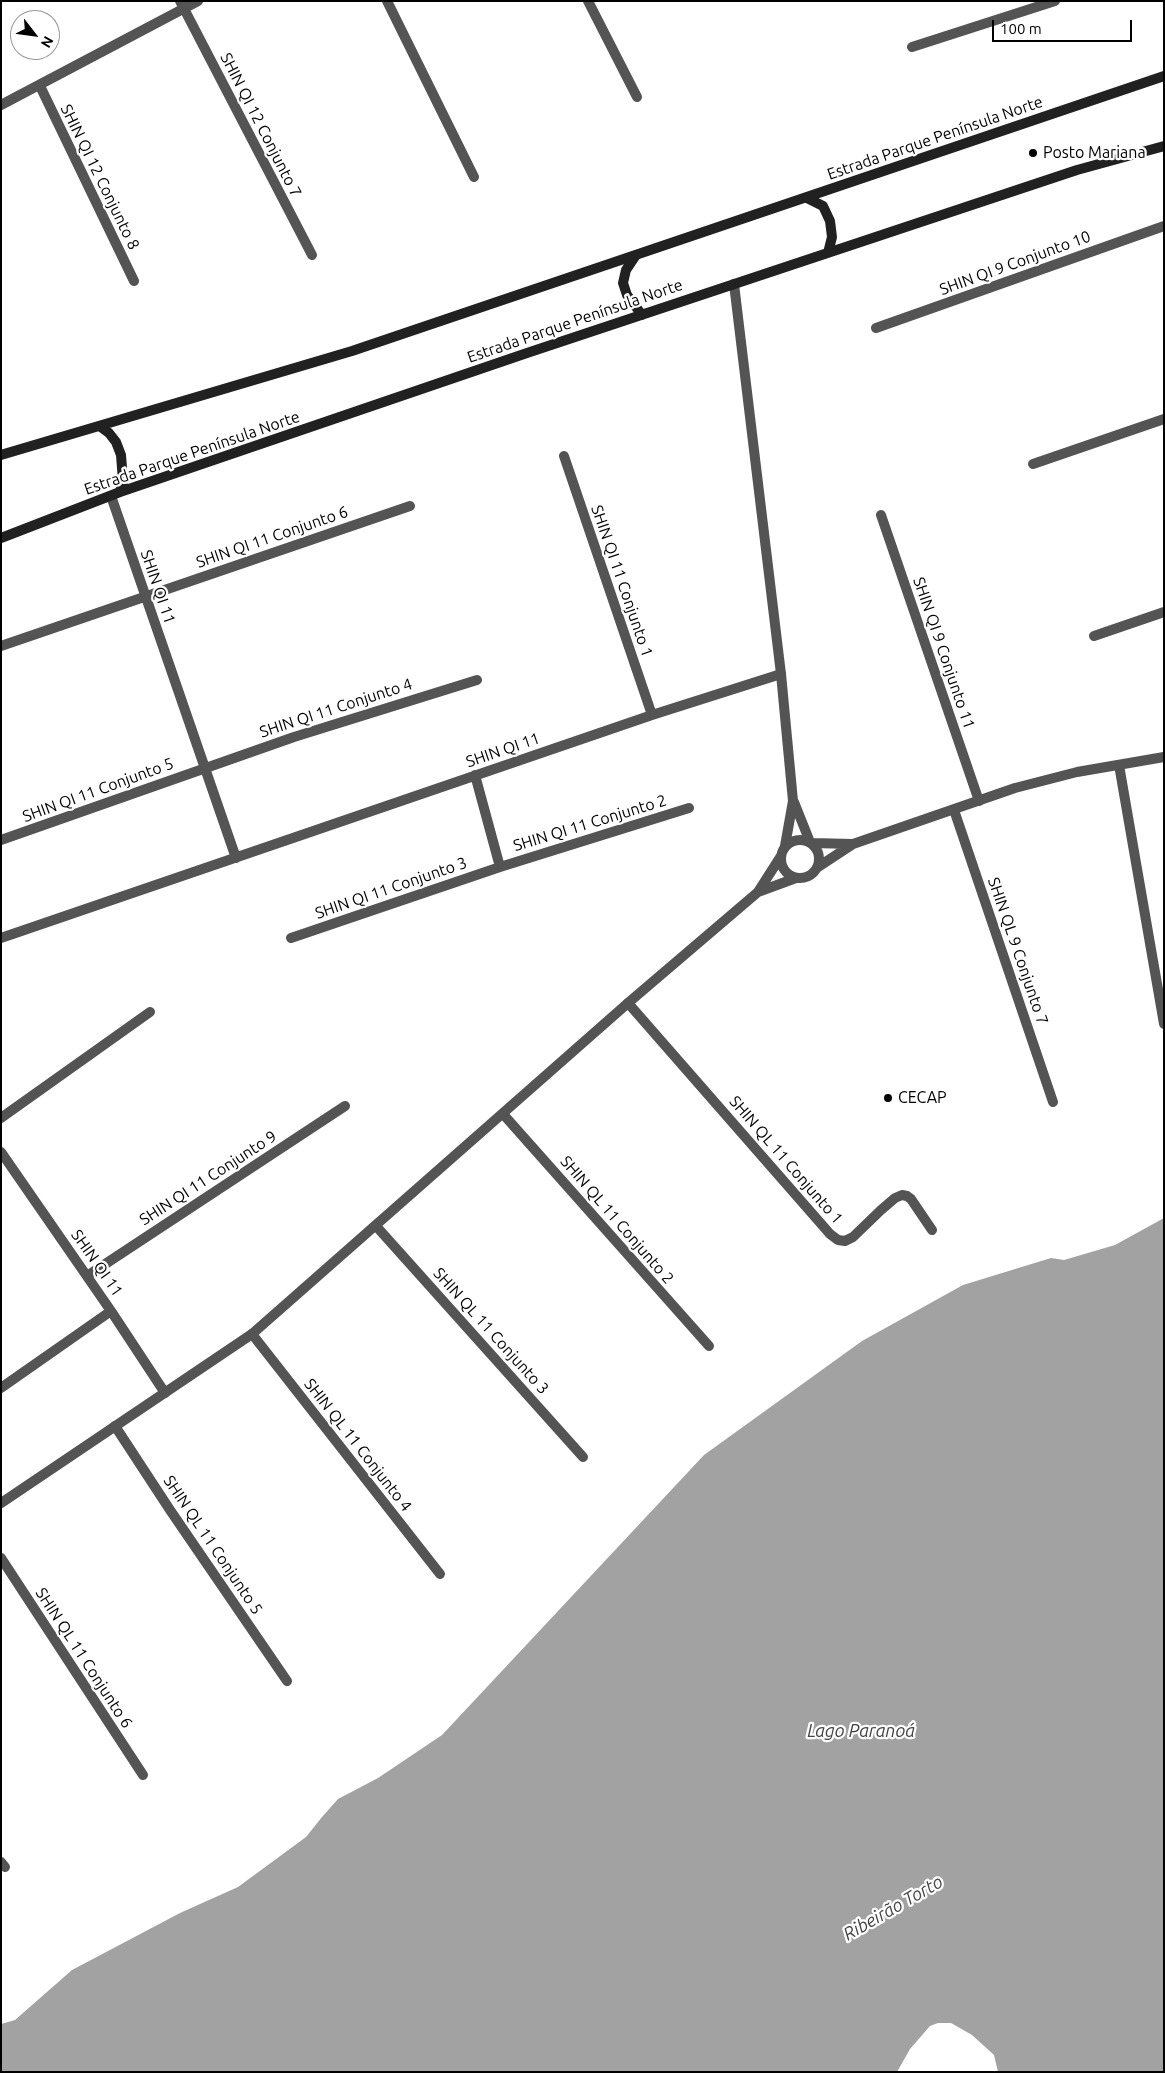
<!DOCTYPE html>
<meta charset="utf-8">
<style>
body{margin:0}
#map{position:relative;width:1165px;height:2073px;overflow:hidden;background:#fff;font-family:Ubuntu,sans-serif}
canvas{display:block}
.frame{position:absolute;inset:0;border:2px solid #000;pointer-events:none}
.north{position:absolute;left:10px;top:10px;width:50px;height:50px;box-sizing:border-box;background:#fff;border:1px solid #999;border-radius:50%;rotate:120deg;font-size:14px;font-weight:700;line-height:20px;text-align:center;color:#000}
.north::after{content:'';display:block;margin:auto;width:18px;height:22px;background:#000;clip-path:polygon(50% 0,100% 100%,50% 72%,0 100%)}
.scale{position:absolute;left:992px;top:20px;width:140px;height:22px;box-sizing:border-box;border:2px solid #000;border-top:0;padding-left:6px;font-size:15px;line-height:18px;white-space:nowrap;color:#000;-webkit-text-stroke:4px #fff;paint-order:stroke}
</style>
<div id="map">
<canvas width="1165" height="2073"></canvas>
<div class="frame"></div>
<div class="north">N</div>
<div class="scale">100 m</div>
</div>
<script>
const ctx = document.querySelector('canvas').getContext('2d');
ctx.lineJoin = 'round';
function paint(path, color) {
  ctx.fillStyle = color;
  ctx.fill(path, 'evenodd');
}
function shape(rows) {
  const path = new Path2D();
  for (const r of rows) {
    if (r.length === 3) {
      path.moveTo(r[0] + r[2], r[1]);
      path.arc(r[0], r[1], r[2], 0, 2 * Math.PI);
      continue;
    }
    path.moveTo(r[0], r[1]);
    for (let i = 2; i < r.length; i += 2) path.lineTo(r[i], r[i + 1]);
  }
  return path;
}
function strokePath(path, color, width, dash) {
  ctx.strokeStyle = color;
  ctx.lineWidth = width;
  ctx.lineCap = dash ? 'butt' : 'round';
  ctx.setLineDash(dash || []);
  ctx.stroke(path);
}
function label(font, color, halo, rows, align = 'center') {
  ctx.font = font + ' Ubuntu,sans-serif';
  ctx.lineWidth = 4.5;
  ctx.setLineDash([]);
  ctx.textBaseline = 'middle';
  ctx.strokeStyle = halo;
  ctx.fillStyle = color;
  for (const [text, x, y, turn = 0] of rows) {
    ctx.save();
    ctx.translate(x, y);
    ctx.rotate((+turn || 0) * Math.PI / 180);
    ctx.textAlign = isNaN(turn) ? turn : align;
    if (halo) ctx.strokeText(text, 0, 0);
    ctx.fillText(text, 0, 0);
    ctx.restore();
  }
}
paint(shape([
 [1164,1218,1164,2072,998,2072,994,2055,972,2035,951,2023,938,2023,930,2026,910,2049,897,2072,1,2072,1,2024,15,2020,72,1970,180,1913,238,1887,306,1837,322,1817,338,1799,378,1778,442,1735,704,1455,862,1341,963,1285,1051,1258,1064,1260,1115,1245]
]), '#a2a2a2');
strokePath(shape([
 [180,1,312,255],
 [387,1,474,177],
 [588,1,637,97],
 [912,47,1055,1],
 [40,86,134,281],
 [876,328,1164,226],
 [564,456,652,715],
 [1033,464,1164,419],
 [111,496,236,858],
 [881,515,979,801],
 [1094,636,1164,612],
 [1,646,410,506],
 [1119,765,1164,1024],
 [475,775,500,867],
 [954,810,1053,1102],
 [1,840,294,737,477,680],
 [1,938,652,715,781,674],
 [291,938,500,867,689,808],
 [628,1003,830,1234,838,1240,845,1241,853,1237,881,1210,895,1198,902,1195,907,1196,911,1199,932,1230],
 [503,1114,709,1346],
 [1,1118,150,1012],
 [1,1152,111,1311,165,1393],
 [376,1226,583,1457],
 [87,1276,345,1106],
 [252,1334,440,1574],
 [1,1388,111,1311],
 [115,1426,170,1510,287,1681],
 [1,1558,143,1775],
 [1,1862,5,1867]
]), '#545454', 10);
strokePath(shape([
 [1,105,198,1],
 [734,284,781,674,793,801,785,846],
 [794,802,810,842],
 [800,859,19],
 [812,843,853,844],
 [818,867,853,844,1015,788,1077,772,1164,757],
 [758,892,796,878],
 [1,1503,252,1334,628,1003,758,892,781,856]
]), '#545454', 10);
strokePath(shape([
 [807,198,823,206,830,221,832,237,828,253],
 [636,255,626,270,623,283,627,295,642,315],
 [101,427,109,433,116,442,121,455,123,481,120,492],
 [1,455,352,351,1164,76],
 [1,538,120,492,527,353,1077,170,1164,146]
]), '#212121', 10);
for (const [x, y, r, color] of [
 [1033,153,5,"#000"],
 [888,1098,5,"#000"]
]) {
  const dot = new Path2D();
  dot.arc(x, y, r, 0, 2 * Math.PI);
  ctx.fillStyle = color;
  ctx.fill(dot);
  strokePath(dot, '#fff', 2);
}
label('16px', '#000', '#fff', [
 ["SHIN QI 12 Conjunto 7",261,125,63],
 ["Estrada Parque Península Norte",935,138,-19],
 ["SHIN QI 12 Conjunto 8",100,177,64],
 ["SHIN QI 9 Conjunto 10",1015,263,-20],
 ["Estrada Parque Península Norte",575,321,-19],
 ["Estrada Parque Península Norte",192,453,-19],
 ["SHIN QI 11 Conjunto 6",272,537,-19],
 ["SHIN QI 11 Conjunto 1",622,581,71],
 ["SHIN QI 11",158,587,71],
 ["SHIN QI 9 Conjunto 11",944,653,71],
 ["SHIN QI 11 Conjunto 4",336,708,-18],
 ["SHIN QI 11",503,750,-19],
 ["SHIN QI 11 Conjunto 5",98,790,-20],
 ["SHIN QI 11 Conjunto 2",590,823,-17],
 ["SHIN QI 11 Conjunto 3",391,888,-19],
 ["SHIN QL 9 Conjunto 7",1018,951,71],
 ["SHIN QL 11 Conjunto 1",786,1160,49],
 ["SHIN QI 11 Conjunto 9",208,1178,-33],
 ["SHIN QL 11 Conjunto 2",617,1220,49],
 ["SHIN QI 11",97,1263,55],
 ["SHIN QL 11 Conjunto 3",491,1331,48],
 ["SHIN QL 11 Conjunto 4",358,1445,52],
 ["SHIN QL 11 Conjunto 5",213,1545,56],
 ["SHIN QL 11 Conjunto 6",84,1658,57]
]);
label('16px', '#000', '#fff', [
 ["Posto Mariana",1043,153],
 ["CECAP",898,1098]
], 'left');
label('italic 18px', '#434343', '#fff', [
 ["Lago Paranoá",861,1731],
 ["Ribeirão Torto",893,1908,-30]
]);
</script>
